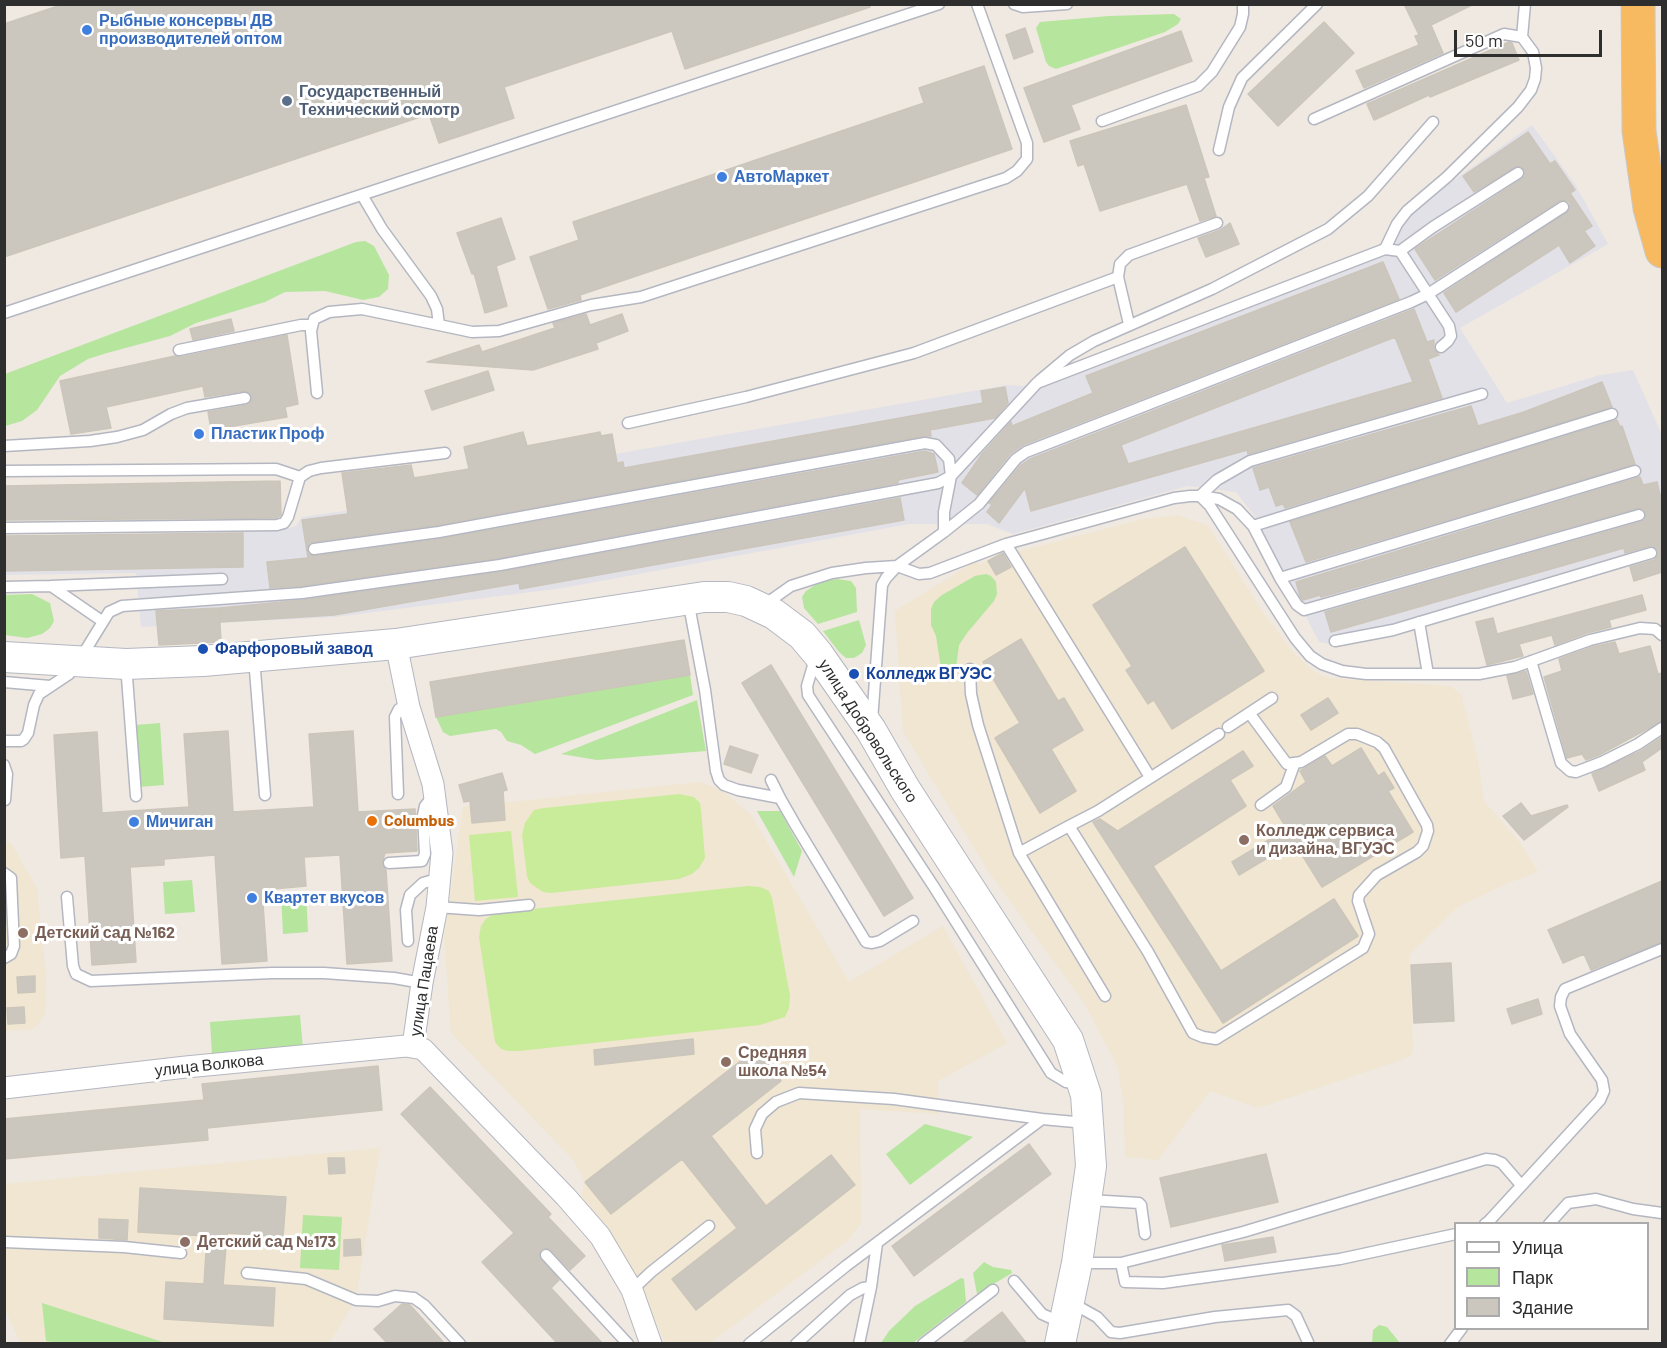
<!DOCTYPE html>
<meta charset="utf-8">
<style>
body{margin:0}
#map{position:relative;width:1667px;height:1348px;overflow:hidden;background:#efe9e1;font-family:Barlow,sans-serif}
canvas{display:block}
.frame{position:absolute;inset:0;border:6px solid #2e2e2e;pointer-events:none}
.legend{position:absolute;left:1454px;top:1222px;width:195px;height:108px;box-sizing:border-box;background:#fff;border:2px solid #ababab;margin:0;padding:8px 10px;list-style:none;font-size:18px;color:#2e2e2e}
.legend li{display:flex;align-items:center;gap:12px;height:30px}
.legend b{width:30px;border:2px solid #ababab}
.scale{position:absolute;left:1454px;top:30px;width:148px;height:27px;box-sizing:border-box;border:3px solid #2e2e2e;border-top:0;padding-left:8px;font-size:18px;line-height:21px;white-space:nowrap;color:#2e2e2e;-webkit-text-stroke:4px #fff;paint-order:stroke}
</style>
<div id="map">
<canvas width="1667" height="1348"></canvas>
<div class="frame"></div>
<ul class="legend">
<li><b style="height:8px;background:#fff"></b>Улица</li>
<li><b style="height:16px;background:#b6e59e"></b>Парк</li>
<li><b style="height:16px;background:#cbc7bf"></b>Здание</li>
</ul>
<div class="scale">50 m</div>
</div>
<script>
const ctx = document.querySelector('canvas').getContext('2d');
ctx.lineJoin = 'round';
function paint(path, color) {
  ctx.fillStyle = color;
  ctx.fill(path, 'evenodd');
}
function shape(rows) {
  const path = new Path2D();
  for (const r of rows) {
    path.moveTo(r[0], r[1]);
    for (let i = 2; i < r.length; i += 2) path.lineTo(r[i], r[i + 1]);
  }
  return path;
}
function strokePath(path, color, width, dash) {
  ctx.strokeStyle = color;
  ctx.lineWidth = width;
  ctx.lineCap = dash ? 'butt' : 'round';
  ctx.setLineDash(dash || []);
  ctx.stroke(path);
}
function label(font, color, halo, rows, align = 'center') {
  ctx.font = font + ' Barlow,sans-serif';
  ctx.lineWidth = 6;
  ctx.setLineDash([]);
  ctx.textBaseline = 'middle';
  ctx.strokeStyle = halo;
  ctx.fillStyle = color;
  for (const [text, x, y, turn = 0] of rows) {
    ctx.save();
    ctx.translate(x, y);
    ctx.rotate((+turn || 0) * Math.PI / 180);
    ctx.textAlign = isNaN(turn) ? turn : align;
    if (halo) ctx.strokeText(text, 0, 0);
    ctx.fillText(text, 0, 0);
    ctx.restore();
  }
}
paint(shape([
 [1532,125,1575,184,1608,244,1460,328,1507,403,1600,375,1633,370,1662,435,1662,555,1341,646,1319,642,1256,518,1236,492,1188,486,1013,534,987,524,909,524,563,588,335,617,141,627,136,573,5,575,4,538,282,530,296,526,302,517,429,499,615,454,1007,385,1041,387,1387,252,1413,209]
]), '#e3e1e8');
paint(shape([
 [1178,515,1208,526,1264,614,1292,651,1312,670,1328,678,1450,686,1461,694,1478,760,1484,801,1521,844,1538,872,1508,883,1459,906,1409,955,1413,1047,1410,1057,1258,1108,1210,1091,1158,1160,1125,1157,1124,1108,1118,1068,1084,1003,988,871,903,732,895,611,976,561,979,565,1002,552,1006,557,1013,553,1143,519],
 [700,782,722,790,751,815,849,982,943,926,1007,1043,938,1081,939,1114,860,1109,861,1224,847,1241,710,1343,666,1344,638,1285,604,1226,581,1196,585,1182,574,1161,451,1033,444,937,463,807],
 [4,841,11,843,37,888,46,979,45,1012,41,1021,33,1029,5,1031],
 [380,1148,356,1300,329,1343,20,1343,5,1309,4,1184]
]), '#f0e6d1');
paint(shape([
 [1174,14,1181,19,1178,24,1165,32,1056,69,1049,66,1046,62,1036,28,1040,22,1109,16],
 [365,241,374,246,389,275,388,289,379,297,363,300,325,291,285,292,265,302,196,323,170,336,107,353,88,359,60,376,37,410,22,421,5,426,5,374,356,242],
 [986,574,991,576,996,582,997,594,994,601,967,633,959,645,955,676,947,677,944,675,941,668,936,636,931,625,931,609,934,602,942,595,975,576],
 [837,579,851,581,856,588,857,612,818,624,804,608,802,597,806,591,815,585,825,580],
 [32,594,50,603,54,621,50,628,42,634,27,638,5,635,5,595],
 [859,620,866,645,862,653,854,658,846,658,839,652,823,631],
 [690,675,693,695,535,754,521,745,507,741,501,732,496,729,450,736,443,732,436,717],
 [697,700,706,751,597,760,561,754],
 [160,723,164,785,139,787,135,725],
 [757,811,780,811,802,851,794,877],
 [192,880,195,912,165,914,163,882],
 [306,892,308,932,283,934,281,894],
 [300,1015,303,1049,212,1055,210,1022],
 [925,1124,973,1137,910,1185,886,1154],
 [303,1215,342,1217,339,1270,300,1268],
 [984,1262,993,1267,1011,1270,1012,1273,977,1294,973,1273],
 [961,1278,964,1279,966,1302,913,1343,881,1343,889,1331,915,1306],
 [42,1303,166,1343,67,1344,46,1341],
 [1379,1325,1387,1327,1400,1343,1372,1343,1373,1330]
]), '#b6e59e');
paint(shape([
 [679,794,694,797,700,803,701,810,705,858,699,868,692,874,679,879,551,893,543,892,530,883,527,876,522,835,525,823,534,810,544,808],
 [511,831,518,897,475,901,469,835],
 [748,886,760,887,769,891,772,898,790,996,789,1008,785,1017,760,1025,519,1051,508,1051,501,1049,495,1042,479,937,481,926,486,919,495,913]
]), '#c9ec9a');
const building = shape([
 [64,4,869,4,870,7,685,69,672,31,504,87,514,118,439,143,429,114,4,257,4,24,64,4],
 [1404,4,1474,4,1431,25,1443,53,1364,88,1356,71,1419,45,1415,36,1419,35,1404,4],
 [1324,22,1354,53,1278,126,1248,94,1324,22],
 [1025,28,1033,52,1014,59,1006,35,1025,28],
 [1181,31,1192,61,1071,105,1080,129,1044,142,1024,88,1181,31],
 [1509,42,1512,43,1519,60,1430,97,1429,95,1374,120,1367,104,1509,42],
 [984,66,1012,149,580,295,581,300,548,309,530,257,579,240,573,222,924,103,919,88,984,66],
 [1186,105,1209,177,1204,178,1216,216,1200,221,1187,184,1100,211,1084,164,1078,166,1070,141,1186,105],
 [1528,132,1550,164,1555,161,1575,190,1570,193,1592,226,1584,231,1595,246,1570,263,1559,245,1456,312,1444,293,1570,210,1570,203,1567,201,1559,201,1435,280,1415,249,1522,179,1525,176,1525,170,1517,166,1474,192,1463,176,1528,132],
 [501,218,515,259,496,266,507,306,485,313,474,273,472,274,457,233,501,218],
 [1230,223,1239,244,1206,257,1198,238,1220,230,1230,223],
 [1383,262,1399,299,1023,445,1010,454,977,495,962,483,982,454,1011,422,1012,426,1093,393,1086,376,1383,262],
 [1414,309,1427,342,1434,340,1434,349,1439,355,1428,359,1442,398,1248,454,1247,450,1031,511,1025,488,999,523,987,512,992,505,989,503,1021,465,1030,459,1414,309],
 [1395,337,1413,382,1128,464,1121,445,1395,337],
 [586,314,590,325,622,314,628,331,596,343,598,349,533,370,427,362,479,345,482,352,555,328,553,323,586,314],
 [231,319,234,331,193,340,190,329,231,319],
 [287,335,298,404,285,407,287,417,211,430,208,412,247,405,250,403,252,397,250,393,244,391,205,397,203,386,106,407,111,428,71,434,60,381,175,356,181,357,287,335],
 [488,371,494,390,432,410,425,391,488,371],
 [1602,382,1612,407,1285,508,1283,504,1276,506,1269,487,1260,490,1253,468,1471,406,1478,426,1524,412,1602,382],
 [1005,387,1008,403,995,418,930,430,931,436,924,436,438,525,313,542,309,543,307,549,308,554,315,556,440,539,925,451,934,454,938,472,898,480,898,483,499,558,301,586,270,588,267,562,308,558,302,520,348,514,342,473,411,465,414,478,469,469,464,447,523,432,527,446,600,432,601,436,612,434,617,463,623,462,624,468,983,403,981,391,1005,387],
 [1617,420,1620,427,1622,426,1635,464,1306,562,1290,522,1617,420],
 [1640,477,1643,485,1657,482,1662,503,1662,572,1634,581,1630,567,1654,560,1658,555,1658,550,1653,546,1649,546,1625,553,1624,548,1331,632,1325,612,1641,522,1645,520,1646,514,1644,509,1638,508,1321,597,1320,595,1303,600,1300,596,1296,582,1640,477],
 [280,481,281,515,276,518,4,520,4,486,280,481],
 [900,498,904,520,520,589,519,583,334,615,220,622,220,608,303,600,501,572,900,498],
 [243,533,243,567,4,571,4,536,243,533],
 [1185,547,1264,671,1172,729,1154,700,1148,704,1126,670,1132,666,1093,605,1185,547],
 [1003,553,1011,567,996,575,988,561,1003,553],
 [1642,595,1646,610,1609,620,1611,627,1587,633,1555,645,1552,635,1519,644,1523,656,1487,665,1476,622,1493,618,1497,634,1642,595],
 [219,608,221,642,159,645,156,611,219,608],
 [1021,639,1058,701,1064,698,1083,730,1051,749,1076,791,1040,813,995,738,1020,723,983,662,1021,639],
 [684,640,690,675,436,717,430,682,684,640],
 [1615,642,1619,654,1650,646,1658,674,1662,673,1662,721,1599,755,1586,760,1582,754,1567,758,1544,677,1562,671,1559,659,1592,647,1615,642],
 [771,665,913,898,884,916,742,683,771,665],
 [1526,671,1533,694,1513,699,1507,676,1526,671],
 [1328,698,1338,713,1311,730,1301,715,1328,698],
 [228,731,233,812,314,807,309,734,353,731,358,812,415,809,417,851,385,853,382,863,386,870,392,961,347,964,340,855,304,857,306,886,262,890,267,961,222,964,215,855,164,859,164,865,130,867,136,962,92,965,85,856,61,858,54,735,97,732,102,813,189,807,184,734,228,731],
 [1662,737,1662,748,1642,762,1645,770,1599,791,1592,774,1641,751,1662,737],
 [730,746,758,755,751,773,724,764,730,746],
 [1361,748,1378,776,1384,772,1394,788,1388,791,1413,832,1322,887,1294,842,1239,875,1232,862,1287,829,1273,806,1306,782,1300,771,1325,756,1332,766,1361,748],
 [1243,751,1253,766,1230,780,1246,806,1153,866,1221,971,1334,899,1358,936,1223,1023,1093,822,1100,819,1118,831,1243,751],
 [502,773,507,790,503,791,505,820,472,823,470,801,464,802,459,785,502,773],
 [1521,803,1531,816,1567,805,1568,807,1524,840,1503,816,1521,803],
 [1662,881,1662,942,1591,970,1584,954,1563,963,1548,930,1662,881],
 [1451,963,1454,1021,1414,1023,1411,965,1451,963],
 [35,976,35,992,18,993,17,977,35,976],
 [1538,999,1542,1014,1512,1024,1507,1009,1538,999],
 [24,1007,25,1023,8,1024,7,1008,24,1007],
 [693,1039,694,1054,595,1065,594,1050,693,1039],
 [756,1049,781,1081,711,1136,766,1206,831,1155,855,1185,696,1310,672,1279,737,1228,682,1159,611,1214,585,1182,756,1049],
 [378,1066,382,1110,207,1128,208,1140,4,1159,4,1119,204,1100,202,1084,378,1066],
 [430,1087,551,1214,548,1217,585,1256,570,1270,549,1248,541,1249,539,1256,559,1280,551,1288,603,1344,558,1344,482,1262,514,1233,401,1114,430,1087],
 [1029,1144,1051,1174,914,1276,892,1246,1029,1144],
 [1266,1154,1278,1202,1171,1227,1160,1178,1266,1154],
 [328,1158,344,1158,345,1173,329,1174,328,1158],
 [140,1188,286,1197,283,1237,227,1233,223,1285,275,1288,273,1326,164,1319,166,1282,204,1284,207,1236,138,1232,140,1188],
 [99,1219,128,1220,127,1240,99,1238,99,1219],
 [1273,1237,1276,1252,1225,1261,1222,1245,1273,1237],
 [360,1239,361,1255,344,1256,344,1240,360,1239],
 [402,1304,410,1305,445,1344,388,1344,374,1329,402,1304],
 [1002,1312,1027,1344,961,1344,984,1326,1002,1312]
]);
paint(building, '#cbc7bf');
strokePath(building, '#cbc5ba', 1.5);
const service = shape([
 [1014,4,1023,7,1067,4],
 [1522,37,1525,4],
 [1102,121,1198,86,1212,72,1240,27,1243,14,1243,4],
 [1219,150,1229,107,1242,78,1317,4],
 [362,195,382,229,431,296,437,309,439,325,472,332,499,331,591,305,641,297,1006,178,1017,171,1027,159,1027,143,977,4],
 [1385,249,1400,251,1433,227,1518,173],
 [1400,251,1449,326,1451,336,1448,341,1441,347],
 [4,313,939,4],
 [1129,324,1118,277,1120,264,1129,255,1217,223],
 [179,350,301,325,311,325],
 [1039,381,1070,355,1094,341,1212,289,1328,229,1368,196,1433,122],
 [317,393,311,331,314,319,329,312,362,309,439,325],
 [628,423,746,397,914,353,1118,277],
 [4,446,90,441,117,437,143,430,171,414,187,408,245,398],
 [4,471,276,469,300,477],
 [1200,496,1219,499,1237,509,1253,526,1612,414],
 [1200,496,1217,480,1250,461,1482,394],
 [1253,526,1280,578,1635,471],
 [4,528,277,525,284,523,288,517,300,477,309,471,321,468,445,453],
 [944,532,979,504,1016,459,1026,452,1411,302,1428,294,1563,207],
 [1006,544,1150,777],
 [1280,578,1297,605,1304,610,1639,515],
 [51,586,222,579],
 [4,587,51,586,102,621],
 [688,600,705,690,716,771,719,780,724,785,738,790,780,798,796,826,866,942,872,943,880,941,913,921],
 [764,605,791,586,832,573,866,568,897,566,919,574,930,573,1006,544,1174,498,1190,496,1200,496,1210,506,1295,638,1310,656,1322,664,1342,671,1366,674,1479,674,1515,667,1590,640,1640,628,1655,629,1662,635],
 [1419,622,1428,674],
 [1335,641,1393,630,1651,553],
 [254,658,265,795],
 [815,659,807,686,808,695,934,887,1051,1073,1066,1082,1080,1084],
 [1531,661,1561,763,1570,771,1576,772,1602,762,1638,744,1662,728],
 [126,664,136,796],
 [970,669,971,694,978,725,1019,853,1105,996],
 [4,682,50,686],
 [872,721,882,585,886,578,897,566,944,532,944,512,951,476,1037,383,1385,249,1397,224,1407,211,1447,177,1518,107,1531,90,1535,79,1536,68,1533,52,1522,37,1504,34,1314,119],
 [1228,727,1272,698],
 [1219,734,1098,811,1069,826,1148,952,1193,1033,1203,1037,1216,1039,1363,948,1369,934,1358,901,1359,895,1377,875,1417,852,1423,846,1428,831,1427,825,1384,748,1377,742,1357,734,1348,734,1301,762,1287,764,1250,714],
 [4,741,21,741,24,739,28,733,34,705,39,694,69,674,85,651,109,612,122,606,302,593,500,565,938,483,951,476,949,459,936,445,925,443,439,532,314,549],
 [4,765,7,774,5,800],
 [771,780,780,798],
 [398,794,395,717,399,709,409,707],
 [1261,805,1286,787,1294,765],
 [1019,853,1069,826],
 [389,863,422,861,425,854,423,815,425,806,433,796],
 [4,873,11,878,14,946,11,954,4,958],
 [67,897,73,966,76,974,91,981,272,973,324,973,394,978,422,983],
 [437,907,479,910,529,905],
 [408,941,406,910,410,895,423,883,440,878],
 [757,1153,755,1129,762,1114,776,1102,799,1093,894,1099,1042,1119],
 [1089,1200,1139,1203,1141,1205,1145,1234],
 [1485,1224,1489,1221,1600,1100,1604,1091,1602,1080,1570,1034,1560,1006,1561,997,1565,989,1662,949],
 [1549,1224,1568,1203,1596,1199,1633,1209,1662,1213],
 [4,1242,124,1247,181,1253],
 [546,1255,628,1344],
 [1079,1263,1121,1263,1161,1253,1243,1232,1486,1159,1495,1160,1502,1163,1521,1185],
 [1121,1263,1125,1282,1163,1283,1340,1259,1456,1234],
 [247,1273,306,1279,356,1300,378,1301,395,1296,414,1298,424,1305,460,1344],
 [1014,1281,1042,1314,1051,1318,1063,1320],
 [632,1290,651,1272,709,1226],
 [1072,1303,1097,1317,1111,1332,1120,1333,1215,1317,1288,1310,1296,1316,1308,1342],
 [749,1344,846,1266,1042,1119,1086,1123],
 [796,1344,850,1295,863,1288,871,1287],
 [859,1344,871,1287,877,1243],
 [923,1344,993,1290],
 [1450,1344,1462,1328]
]);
const minor = shape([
 [396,644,409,707,433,784,442,853,437,907,422,983,413,1046],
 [4,1088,186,1067,406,1046,423,1049,566,1197,600,1236,632,1290,651,1344]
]);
const secondary = shape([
 [4,657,126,664,203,661,396,644,704,597,728,597,746,601,774,614,802,635,818,654,871,730,905,789,1068,1040,1086,1095,1091,1166,1077,1263,1060,1344]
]);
const trunk = shape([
 [1638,4,1639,131,1650,208,1662,251]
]);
strokePath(service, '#b4b7c1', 13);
strokePath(minor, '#b4b7c1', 23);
strokePath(secondary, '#b4b7c1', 32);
strokePath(trunk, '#c9c9c9', 35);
strokePath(service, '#fff', 10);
strokePath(minor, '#fff', 21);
strokePath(secondary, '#fff', 30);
strokePath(trunk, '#f8ba60', 33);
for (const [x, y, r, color] of [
 [87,30,6,"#3f7fe0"],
 [287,101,6,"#5c6f8a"],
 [722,177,6,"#3f7fe0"],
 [199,434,6,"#3f7fe0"],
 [203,649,6,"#1a4fb4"],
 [854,674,6,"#1a4fb4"],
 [372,821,6,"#e8710a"],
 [134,822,6,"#3f7fe0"],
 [1244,840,6,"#8d6e63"],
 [252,898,6,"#3f7fe0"],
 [23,933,6,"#8d6e63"],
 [726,1062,6,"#8d6e63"],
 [185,1242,6,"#8d6e63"]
]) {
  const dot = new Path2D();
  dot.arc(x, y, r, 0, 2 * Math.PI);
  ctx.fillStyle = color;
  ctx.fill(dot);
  strokePath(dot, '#fff', 2);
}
label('bold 16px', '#366cbe', '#fff', [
 ["Рыбные консервы ДВ",99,21],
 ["производителей оптом",99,39],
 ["АвтоМаркет",734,177],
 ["Пластик Проф",211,434],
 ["Мичиган",146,822],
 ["Квартет вкусов",264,898]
], 'left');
label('bold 16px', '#4e5e75', '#fff', [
 ["Государственный",299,92],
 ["Технический осмотр",299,110]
], 'left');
label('bold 16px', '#164399', '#fff', [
 ["Фарфоровый завод",215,649],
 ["Колледж ВГУЭС",866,674]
], 'left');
label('16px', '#2e2e2e', '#fff', [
 ["улица Добровольского",868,731,57],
 ["улица Пацаева",424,981,-81],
 ["улица Волкова",209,1065,-6]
]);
label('bold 16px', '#c56008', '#fff', [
 ["Columbus",384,821]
], 'left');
label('bold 16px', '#785e54', '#fff', [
 ["Колледж сервиса",1256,831],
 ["и дизайна, ВГУЭС",1256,849],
 ["Детский сад №162",35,933],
 ["Средняя",738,1053],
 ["школа №54",738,1071],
 ["Детский сад №173",197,1242]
], 'left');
</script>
